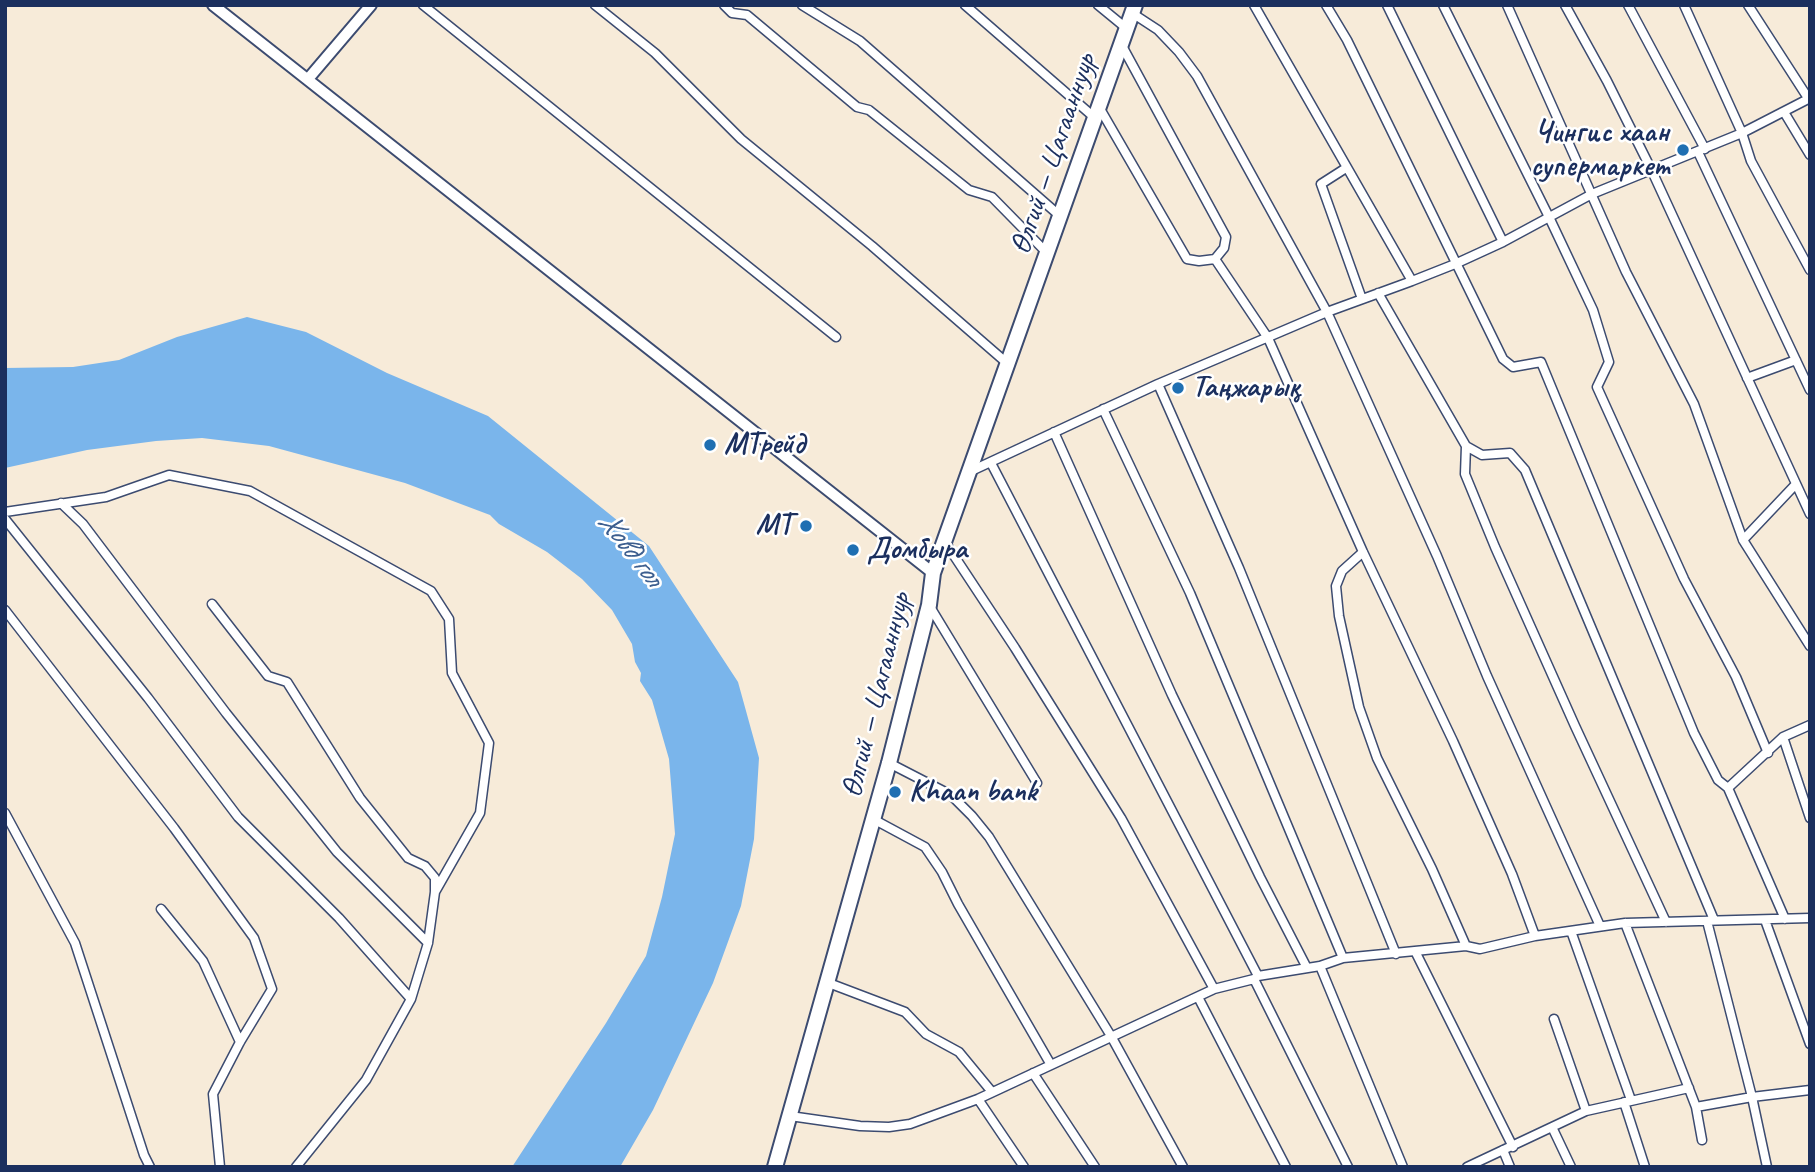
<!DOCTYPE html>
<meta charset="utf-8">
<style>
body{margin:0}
#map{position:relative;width:1815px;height:1172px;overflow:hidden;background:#f7ebd9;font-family:Caveat,sans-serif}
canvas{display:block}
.frame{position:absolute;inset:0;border:7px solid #1b2f5e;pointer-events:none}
</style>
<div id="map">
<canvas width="1815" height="1172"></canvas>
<div class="frame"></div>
</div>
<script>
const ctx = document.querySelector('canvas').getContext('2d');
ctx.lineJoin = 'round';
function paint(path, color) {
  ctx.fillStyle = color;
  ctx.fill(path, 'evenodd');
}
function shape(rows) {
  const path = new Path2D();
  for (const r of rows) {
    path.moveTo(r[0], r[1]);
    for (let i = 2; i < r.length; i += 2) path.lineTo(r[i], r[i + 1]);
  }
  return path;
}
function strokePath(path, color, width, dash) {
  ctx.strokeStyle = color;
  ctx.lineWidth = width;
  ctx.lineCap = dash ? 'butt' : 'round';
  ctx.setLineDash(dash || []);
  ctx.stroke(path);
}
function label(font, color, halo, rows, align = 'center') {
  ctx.font = font + ' Caveat,sans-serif';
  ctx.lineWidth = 5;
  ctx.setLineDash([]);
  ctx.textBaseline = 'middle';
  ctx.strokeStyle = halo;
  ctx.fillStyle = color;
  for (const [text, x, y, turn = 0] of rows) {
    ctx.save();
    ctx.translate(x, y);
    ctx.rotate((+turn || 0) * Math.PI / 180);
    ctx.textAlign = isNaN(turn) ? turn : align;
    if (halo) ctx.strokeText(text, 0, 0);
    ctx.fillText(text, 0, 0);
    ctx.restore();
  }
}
paint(shape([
 [247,317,306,332,387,373,488,416,649,546,738,682,759,758,754,839,741,906,713,983,653,1110,620,1167,512,1167,606,1023,646,956,662,897,675,834,669,759,652,700,640,681,641,673,635,662,632,644,612,610,582,579,547,552,499,524,490,515,405,483,269,446,202,438,156,441,87,450,5,468,5,368,73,367,119,360,177,337]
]), '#7ab5eb');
const minor = shape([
 [423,5,836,337],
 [595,5,655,53,741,139,872,246,1008,364],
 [724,5,732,13,747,15,857,107,869,110,969,190,992,197,1047,253],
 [802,5,860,41,1060,216],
 [965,5,1095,118],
 [1098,5,1126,28],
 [1254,5,1412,281],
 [1326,5,1347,40,1503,359,1513,367,1541,362,1694,733,1718,780,1728,788,1785,919],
 [1387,5,1503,242],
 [1443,5,1549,217,1593,310,1609,362,1597,387,1684,579,1736,677,1768,753],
 [1507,5,1626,272,1694,404,1743,540,1810,646],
 [1565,5,1607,81,1651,169,1810,514],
 [1628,5,1705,149],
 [1684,5,1742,133,1751,161,1810,270],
 [1748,5,1808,98],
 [1132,13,1158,30,1179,52,1197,76,1327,312,1437,556,1487,676,1600,926],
 [1121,44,1226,237,1224,248,1215,259,1268,338,1363,552,1453,741,1512,874,1535,936],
 [1099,107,1187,259,1199,261,1215,259],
 [1784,112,1810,155],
 [1698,152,1810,390],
 [1346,168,1321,184,1362,299],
 [1378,293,1466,446,1465,474,1495,547,1575,726,1666,922],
 [1747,378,1796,360],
 [1158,384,1239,568,1396,954],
 [1103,409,1190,593,1343,958],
 [1054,432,1172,695,1260,877,1307,968],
 [1466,446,1482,455,1510,453,1525,470,1714,920],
 [991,463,1258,976],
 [969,472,1158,384,1327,312,1412,281,1455,264,1503,242,1592,194,1742,133,1810,98],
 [61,503,83,524,226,713,337,852,428,943],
 [5,512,106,497,169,475,250,491,431,591,449,619,452,673,489,743,480,813,435,892],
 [5,519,148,698,238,817,339,918,411,999,366,1080,296,1167],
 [1743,540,1796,484],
 [945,542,1015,648,1121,818,1214,989],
 [1363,552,1342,571,1336,586,1339,616,1359,707,1377,758,1432,869,1466,946],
 [212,604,268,676,287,682,360,798,408,858,425,866,435,878,435,892,428,943,411,999],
 [929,605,1037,783],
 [5,610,174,828,254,938,272,989,240,1042,213,1094,220,1167],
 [1783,737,1810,818],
 [889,763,951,795,972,816,989,837,1111,1036,1183,1167],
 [1728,788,1783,737,1810,725],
 [5,813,75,943,144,1155,150,1167],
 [873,819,925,847,942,872,958,904,1051,1065],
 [161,909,203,961,240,1042],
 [1765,920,1810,1044],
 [1707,921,1752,1097,1767,1167],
 [1625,923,1696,1107,1702,1140],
 [1571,931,1631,1100],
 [1416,953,1513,1147],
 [1320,966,1403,1167],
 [1254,979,1348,1167],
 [826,982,905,1012,926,1034,959,1052,992,1092],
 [1198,997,1286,1167],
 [1554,1019,1586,1111],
 [1033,1073,1095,1167],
 [978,1099,1024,1167],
 [1624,1102,1645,1167],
 [1696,1107,1752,1097,1810,1090],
 [790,1116,860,1126,889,1127,910,1124,978,1099,1214,989,1254,979,1258,976,1320,966,1343,958,1466,946,1480,949,1535,936,1625,923,1810,918],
 [1552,1127,1571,1167],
 [1503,1150,1510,1167],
 [1467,1167,1586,1111,1689,1088]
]);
const tertiary = shape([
 [213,5,933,573],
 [308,79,371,5]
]);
const trunk = shape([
 [775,1167,889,763,929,605,933,573,1135,5]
]);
strokePath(minor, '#3c4b70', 11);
strokePath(tertiary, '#3c4b70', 14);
strokePath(trunk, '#3c4b70', 18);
strokePath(minor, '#fff', 8);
strokePath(tertiary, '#fff', 10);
strokePath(trunk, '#fff', 14);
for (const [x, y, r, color] of [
 [1683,150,7,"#1f6fb2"],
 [1178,388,7,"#1f6fb2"],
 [710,445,7,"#1f6fb2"],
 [806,526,7,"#1f6fb2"],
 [853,550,7,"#1f6fb2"],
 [895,792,7,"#1f6fb2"]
]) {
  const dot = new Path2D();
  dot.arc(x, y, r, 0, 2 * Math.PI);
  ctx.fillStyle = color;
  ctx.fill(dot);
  strokePath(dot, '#fff', 2.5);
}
label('bold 30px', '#1b2f5e', '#fff', [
 ["Чингис хаан",1669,133,"right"],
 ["супермаркет",1669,167,"right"],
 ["Таңжарық",1192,388],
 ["MTрейд",724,445],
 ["МТ",792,526,"right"],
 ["Домбыра",867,550],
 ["Khaan bank",909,792]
], 'left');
label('30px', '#1b2f5e', '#fff', [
 ["Өлгий — Цагааннуур",1054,154,-71],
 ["Өлгий — Цагааннуур",877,695,-76]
]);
label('italic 32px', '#3c5e8f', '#fff', [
 ["Ховд гол",630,549,52]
]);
</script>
